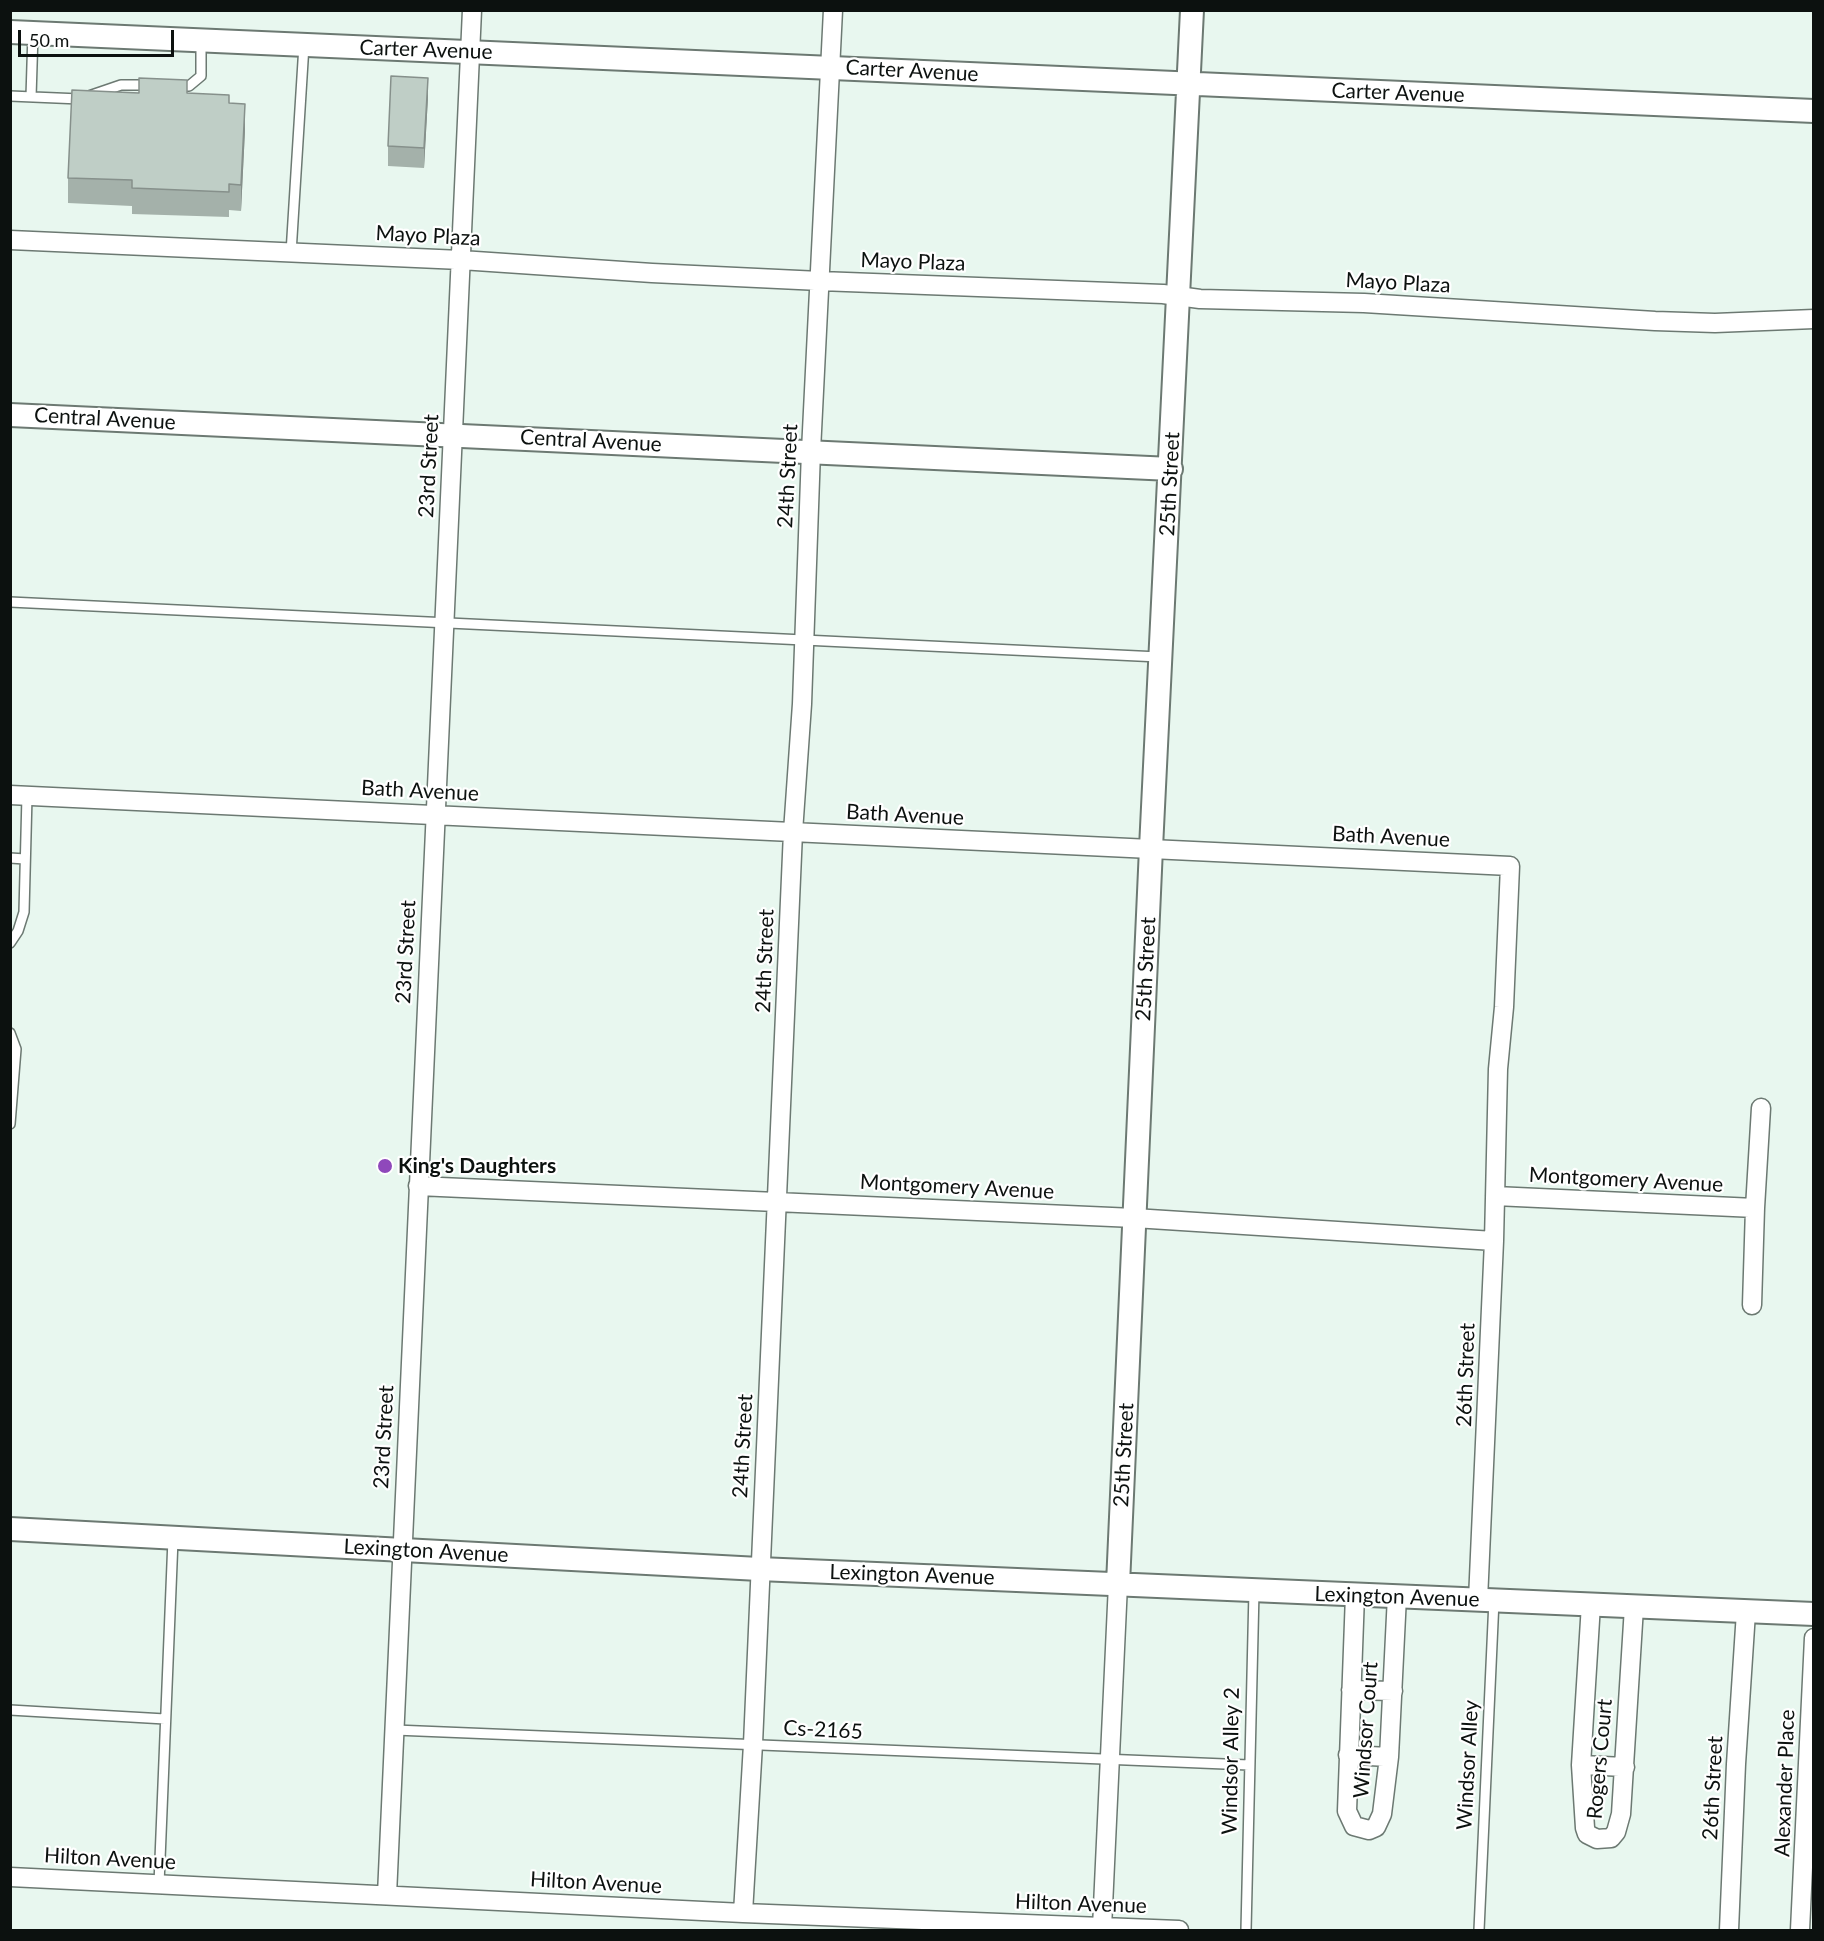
<!DOCTYPE html>
<style>
body{margin:0}
#map{position:relative;width:1824px;height:1941px;overflow:hidden;background:#e8f7ef;font-family:Lato,sans-serif}
canvas{display:block}
.frame{position:absolute;inset:0;border:12px solid #0c110f;pointer-events:none}
.scale{position:absolute;left:18px;top:30px;width:156px;height:27px;box-sizing:border-box;border:3px solid #0c110f;border-top:0;padding-left:8px;font-size:18px;line-height:21px;white-space:nowrap;color:#0c110f;-webkit-text-stroke:4px #fff;paint-order:stroke}
</style>
<div id="map">
<canvas width="1824" height="1941"></canvas>
<div class="frame"></div>
<div class="scale">50 m</div>
</div>
<script>
const ctx = document.querySelector('canvas').getContext('2d');
ctx.lineJoin = 'round';
function shape(rows) {
  const path = new Path2D();
  for (const r of rows) {
    path.moveTo(r[0], r[1]);
    for (let i = 2; i < r.length; i += 2) path.lineTo(r[i], r[i + 1]);
  }
  return path;
}
function strokePath(path, color, width, dash) {
  ctx.strokeStyle = color;
  ctx.lineWidth = width;
  ctx.lineCap = dash ? 'butt' : 'round';
  ctx.setLineDash(dash || []);
  ctx.stroke(path);
}
function paint(path, color) {
  ctx.fillStyle = color;
  ctx.fill(path, 'evenodd');
}
function label(font, color, halo, rows, align = 'center') {
  ctx.font = font + ' Lato,sans-serif';
  ctx.lineWidth = 4.5;
  ctx.setLineDash([]);
  ctx.textBaseline = 'middle';
  ctx.strokeStyle = halo;
  ctx.fillStyle = color;
  for (const [text, x, y, turn = 0] of rows) {
    ctx.save();
    ctx.translate(x, y);
    ctx.rotate((+turn || 0) * Math.PI / 180);
    ctx.textAlign = isNaN(turn) ? turn : align;
    if (halo) ctx.strokeText(text, 0, 0);
    ctx.fillText(text, 0, 0);
    ctx.restore();
  }
}
const service = shape([
 [175,86,189,86,201,76,201,42],
 [10,96,80,99,121,85,150,85],
 [31,97,33,33],
 [291,253,304,45],
 [10,602,1159,657],
 [10,858,25,859],
 [10,943,18,931,24,912,27,796],
 [10,1033,16,1049,10,1124],
 [10,1710,165,1719],
 [395,1730,1249,1765],
 [159,1884,173,1539],
 [1246,1930,1254,1591],
 [1479,1930,1494,1600]
]);
const minor = shape([
 [10,240,461,260,652,273,820,281,1163,294,1200,299,1364,303,1655,321,1715,323,1814,319],
 [10,795,1510,866,1504,1007,1498,1069,1494,1241,1478,1600],
 [418,1186,1134,1218,1494,1241],
 [1495,1196,1755,1208],
 [1752,1305,1755,1208,1761,1108],
 [1355,1595,1347,1811,1354,1826,1369,1830,1376,1827,1382,1814,1389,1757,1397,1596],
 [1591,1604,1581,1765,1585,1828,1587,1834,1597,1839,1611,1838,1616,1832,1621,1814,1634,1607],
 [1351,1690,1393,1691],
 [1348,1755,1389,1757],
 [1581,1765,1625,1767],
 [10,1877,743,1913,1179,1930],
 [387,1895,472,10],
 [743,1913,753,1744,793,832,802,704,811,451,833,10],
 [1102,1928,1118,1584],
 [1729,1930,1736,1764,1746,1612],
 [1800,1930,1814,1638]
]);
const tertiary = shape([
 [10,32,1814,111],
 [10,415,1171,469],
 [10,1529,759,1569,1814,1614],
 [1118,1584,1151,848,1192,10]
]);
strokePath(service, '#6c7972', 12);
strokePath(minor, '#6c7972', 21);
strokePath(tertiary, '#6c7972', 26);
strokePath(service, '#fff', 9);
strokePath(minor, '#fff', 18);
strokePath(tertiary, '#fff', 22);
paint(shape([
 [187,93,229,103,245,130,241,211,229,210,229,217,132,214,132,206,68,203,68,178],
 [428,97,424,168,388,166,388,146]
]), '#a4b1aa');
paint(shape([
 [428,78,428,97,424,168,424,148],
 [245,104,245,130,241,211,241,185]
]), '#86908b');
const building = shape([
 [391,76,428,78,424,148,388,146,391,76],
 [139,78,187,80,187,93,229,95,229,103,245,104,241,185,229,184,229,192,132,188,132,180,68,178,72,90,139,93,139,78]
]);
paint(building, '#bfcec6');
strokePath(building, '#86908b', 1.5);
for (const [x, y, r, color] of [
 [385,1166,8,"#8f48bb"]
]) {
  const dot = new Path2D();
  dot.arc(x, y, r, 0, 2 * Math.PI);
  ctx.fillStyle = color;
  ctx.fill(dot);
  strokePath(dot, '#fff', 2);
}
label('21px', '#0c110f', '#fff', [
 ["Carter Avenue",426,50,2],
 ["Carter Avenue",912,71,3],
 ["Carter Avenue",1398,93,2],
 ["Mayo Plaza",428,236,3],
 ["Mayo Plaza",913,262,2],
 ["Mayo Plaza",1398,283,3],
 ["Central Avenue",105,419,3],
 ["Central Avenue",591,441,3],
 ["23rd Street",429,466,-87],
 ["24th Street",788,476,-87],
 ["25th Street",1170,484,-87],
 ["Bath Avenue",420,791,3],
 ["Bath Avenue",905,815,3],
 ["Bath Avenue",1391,837,3],
 ["23rd Street",406,952,-87],
 ["24th Street",765,961,-88],
 ["25th Street",1146,969,-87],
 ["Montgomery Avenue",1626,1180,3],
 ["Montgomery Avenue",957,1187,3],
 ["26th Street",1466,1375,-88],
 ["23rd Street",384,1437,-87],
 ["24th Street",743,1446,-87],
 ["25th Street",1124,1455,-87],
 ["Lexington Avenue",426,1551,3],
 ["Lexington Avenue",912,1575,2],
 ["Lexington Avenue",1397,1597,2],
 ["Cs-2165",823,1730,3],
 ["Windsor Court",1366,1730,-86],
 ["Rogers Court",1600,1759,-85],
 ["Windsor Alley 2",1231,1761,-89],
 ["Windsor Alley",1468,1765,-87],
 ["Alexander Place",1785,1783,-88],
 ["26th Street",1713,1788,-87],
 ["Hilton Avenue",110,1859,3],
 ["Hilton Avenue",596,1883,3],
 ["Hilton Avenue",1081,1904,2]
]);
label('bold 21px', '#0c110f', '#fff', [
 ["King's Daughters",398,1166]
], 'left');
</script>
